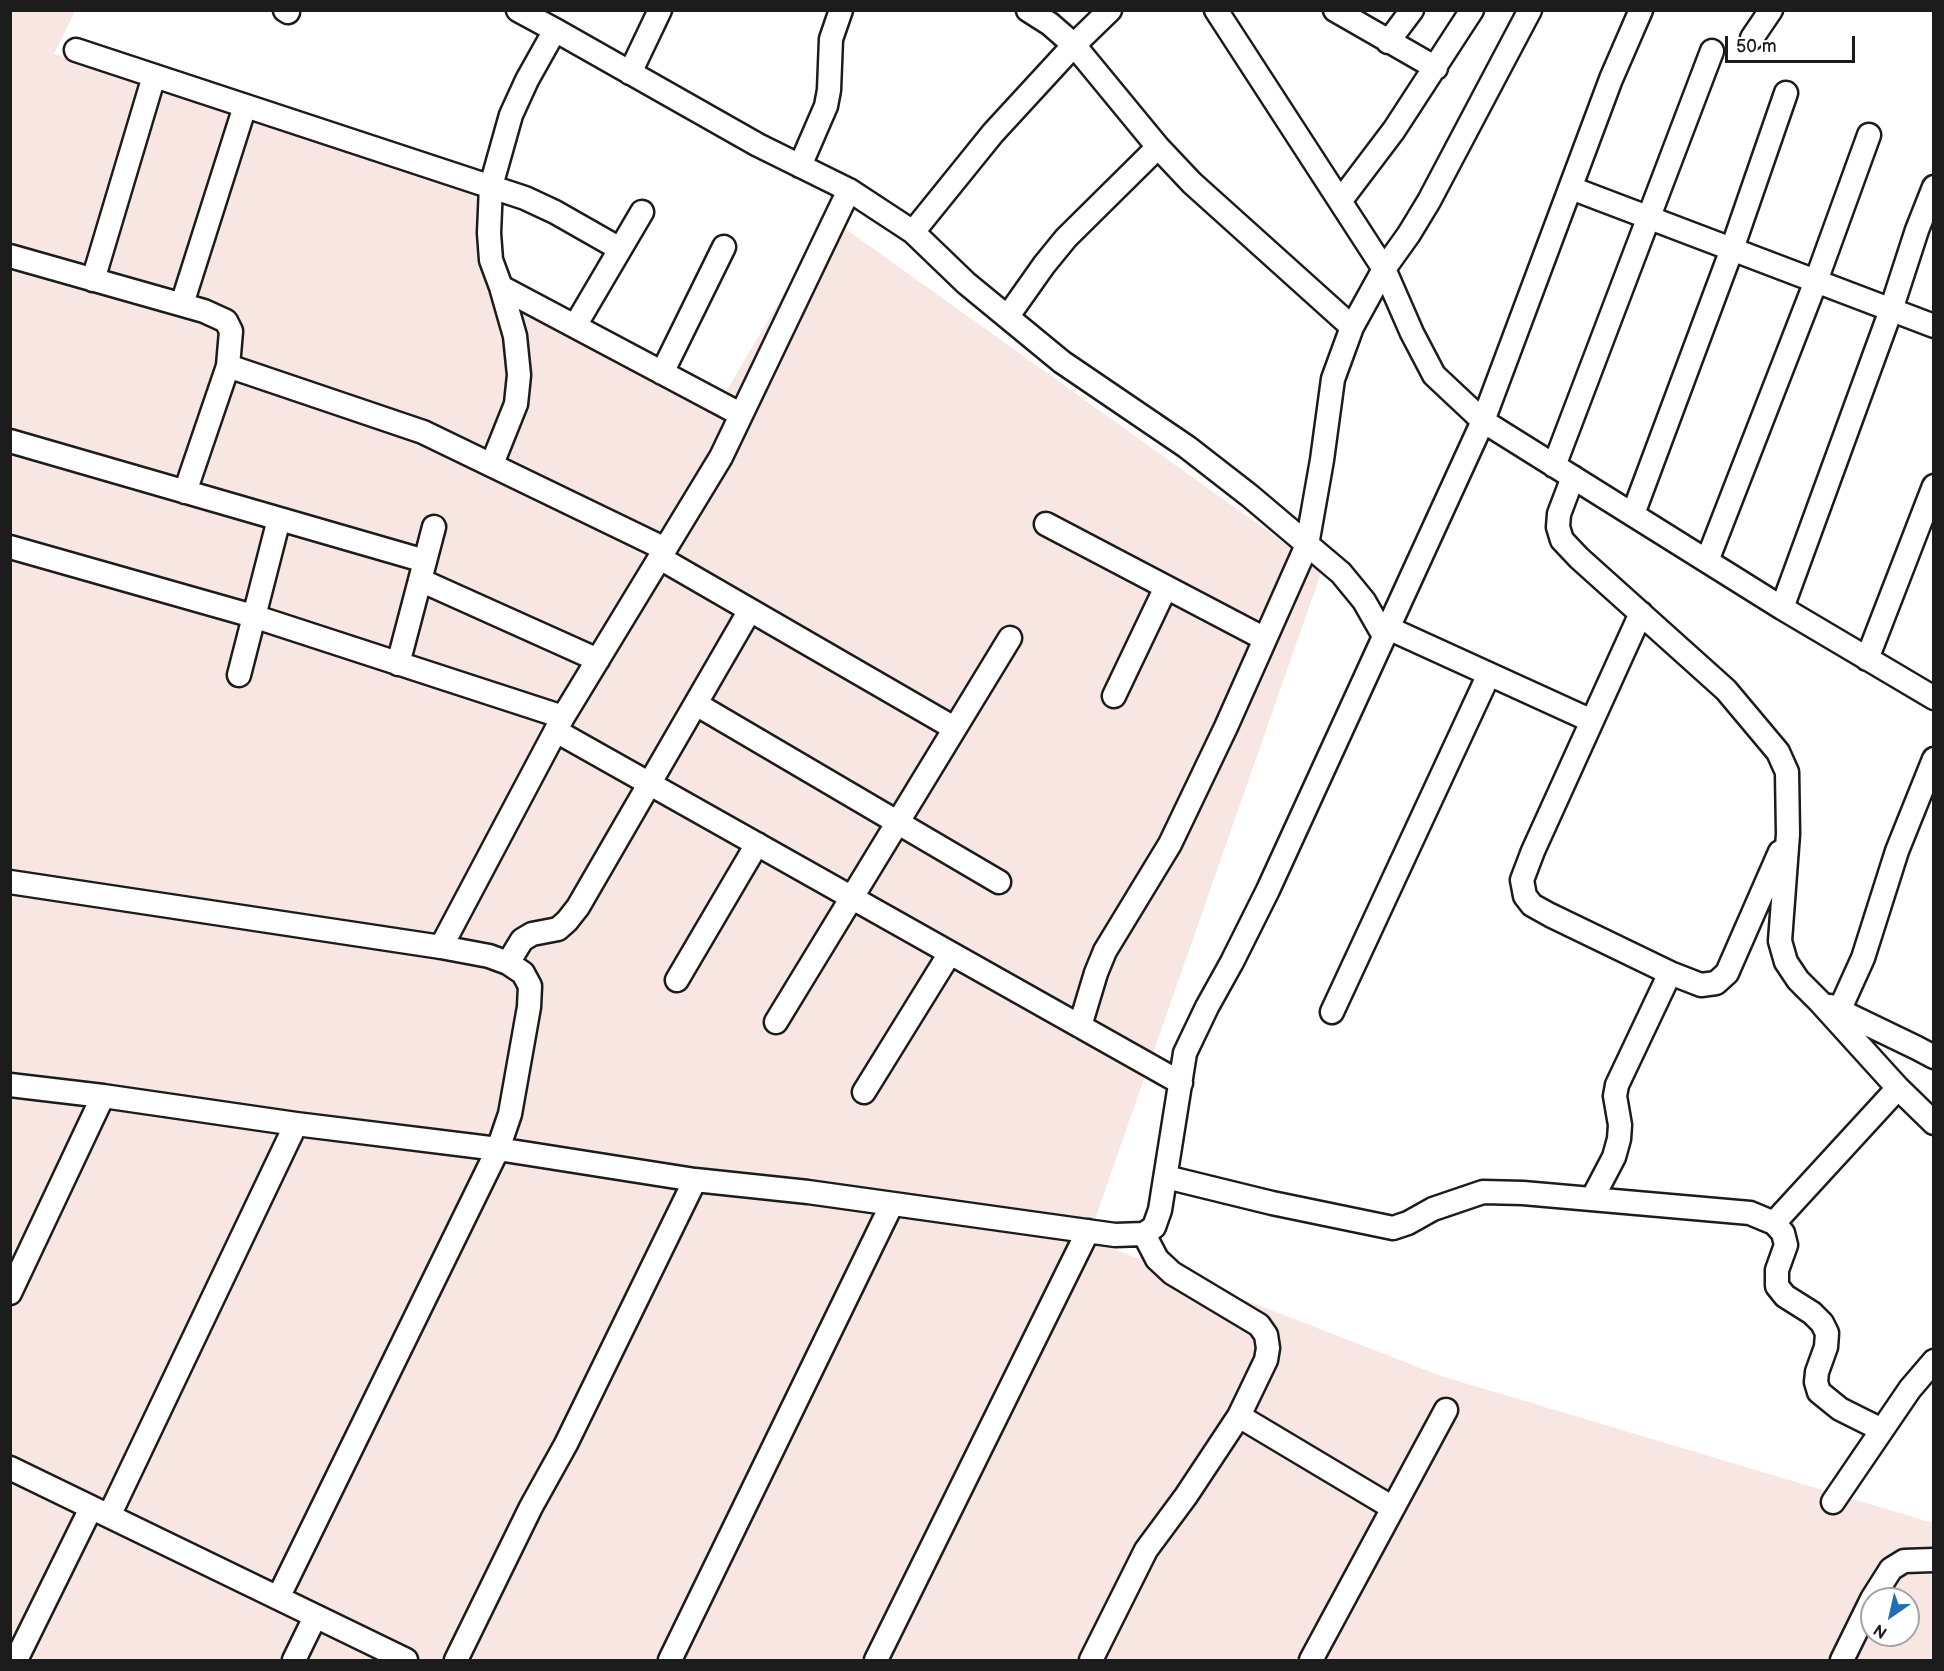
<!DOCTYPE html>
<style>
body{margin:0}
#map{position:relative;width:1944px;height:1671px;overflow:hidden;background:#fff;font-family:"Balsamiq Sans",sans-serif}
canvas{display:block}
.frame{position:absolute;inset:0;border:12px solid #1c1c1c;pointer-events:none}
.north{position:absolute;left:1860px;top:1587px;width:60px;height:60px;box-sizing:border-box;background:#fff;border:2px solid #a4a4a4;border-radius:50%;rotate:214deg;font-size:16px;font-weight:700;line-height:24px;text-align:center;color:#1c1c1c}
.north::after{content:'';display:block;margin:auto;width:21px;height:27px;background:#1f6fb2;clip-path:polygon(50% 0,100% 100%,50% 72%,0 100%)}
.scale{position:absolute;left:1725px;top:36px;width:130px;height:27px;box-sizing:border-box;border:3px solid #1c1c1c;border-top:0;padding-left:8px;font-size:18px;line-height:21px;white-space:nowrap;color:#1c1c1c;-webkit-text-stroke:4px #fff;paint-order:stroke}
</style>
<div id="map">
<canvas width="1944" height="1671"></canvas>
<div class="frame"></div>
<div class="north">N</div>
<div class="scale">50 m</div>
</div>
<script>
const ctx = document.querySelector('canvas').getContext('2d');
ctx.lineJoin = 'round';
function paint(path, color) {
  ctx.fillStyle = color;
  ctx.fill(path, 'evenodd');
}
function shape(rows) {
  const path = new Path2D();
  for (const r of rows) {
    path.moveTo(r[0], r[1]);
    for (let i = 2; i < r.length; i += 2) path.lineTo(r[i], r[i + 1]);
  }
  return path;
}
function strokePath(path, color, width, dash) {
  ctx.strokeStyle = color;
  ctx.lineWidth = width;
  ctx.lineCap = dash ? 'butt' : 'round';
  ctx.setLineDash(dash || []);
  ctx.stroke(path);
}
paint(shape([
 [11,11,75,11,54,54,492,185,502,292,717,407,829,217,1322,570,1088,1239,1441,1376,1933,1523,1933,1660,11,1660],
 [1872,1599,1908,1599,1908,1635,1872,1635]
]), '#f7e6e1');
const minor = shape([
 [285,10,288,12],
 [518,10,555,30,758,145,849,190,913,232,966,283,1062,362,1187,447,1250,496,1341,573,1364,601,1384,636],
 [1028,10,1050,24,1074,45,1158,147,1192,183,1352,327],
 [1216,10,1384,269,1412,333,1434,375,1483,421,1782,608,1934,698],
 [1335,10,1436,68],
 [1752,38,1771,10],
 [1388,42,1412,10],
 [76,50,525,198,555,212,620,249],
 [630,73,660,10],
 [800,166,826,106,829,90,831,39,841,10],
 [1571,188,1934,326],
 [1341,200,1394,130,1472,10],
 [913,232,993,133,1074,45,1110,10],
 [10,256,204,311,226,321,231,331,228,366,185,492],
 [93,280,154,76],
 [501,287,740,414],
 [182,304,245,106],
 [1008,316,1044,265,1066,238,1158,147],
 [575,326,642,212],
 [228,366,423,432,665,549],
 [662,373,724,247],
 [10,441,425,561],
 [492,464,516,404,519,375,515,336,501,287,491,260,489,233,491,186,511,115,527,80,555,30],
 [1554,466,1712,51],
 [1573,477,1559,514,1558,527,1562,540,1579,558,1726,690,1778,752,1787,772,1788,834,1780,941,1786,962,1798,980,1820,1002,1898,1088,1934,1123],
 [1633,514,1732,249,1786,93],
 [1046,524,1265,639],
 [10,547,253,616,563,717],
 [660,558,954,728],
 [1707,561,1816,281,1869,135],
 [420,580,598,660],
 [1782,608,1891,310,1917,230,1934,187],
 [1641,613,1533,851,1522,880,1525,896,1532,905,1550,915,1670,973,1701,985,1716,983,1727,973,1780,852],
 [1388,628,1592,721],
 [1867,659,1934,486],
 [398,664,434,527],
 [239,675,279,519],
 [1114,696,1166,587],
 [696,704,999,882],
 [556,731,1181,1083],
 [10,882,441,947,489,956,508,963,523,973,530,986,529,1007,510,1114,498,1149,278,1598],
 [441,947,563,717,721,457,849,190],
 [508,963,522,940,532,934,558,929,567,921,578,907,750,610],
 [677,980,757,844],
 [1830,1006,1917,1048,1934,1057],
 [1839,1011,1863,958,1897,851,1934,759],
 [1332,1012,1489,674],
 [776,1022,1010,638],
 [1080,1026,1096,973,1105,951,1170,844,1226,727,1307,545,1322,460,1333,379,1352,327,1384,269,1409,234,1429,201,1530,10],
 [10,1085,103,1096,296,1124,498,1149,695,1180,808,1192,1115,1235,1144,1234,1154,1227,1160,1210,1185,1053,1207,1007,1232,962,1268,890,1483,421,1611,79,1641,10],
 [864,1092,950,953],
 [1166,1177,1272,1203,1393,1228,1408,1223,1433,1209,1483,1192,1523,1193,1750,1213,1774,1223,1783,1233,1786,1245,1777,1270,1777,1286,1785,1296,1812,1313,1822,1323,1827,1333,1826,1347,1817,1372,1816,1382,1819,1392,1840,1409,1882,1430],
 [1592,1199,1614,1157,1619,1139,1620,1125,1615,1096,1617,1085,1670,973],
 [1774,1223,1898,1088],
 [10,1293,103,1096],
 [1239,1416,1393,1508],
 [10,1468,406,1660],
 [1833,1502,1910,1389,1934,1361],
 [109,1516,296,1124],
 [1872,1599,1891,1569,1904,1561,1934,1560],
 [16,1660,91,1508],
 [294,1660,315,1617],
 [456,1660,531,1507,566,1444,695,1180],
 [670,1660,892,1204],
 [876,1660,1088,1231],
 [1091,1660,1146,1550,1186,1496,1239,1416,1266,1360,1268,1348,1266,1335,1259,1325,1172,1273,1157,1259,1144,1234],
 [1311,1660,1446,1410],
 [1842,1660,1872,1599]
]);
strokePath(minor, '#1c1c1c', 27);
strokePath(minor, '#fff', 22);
</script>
